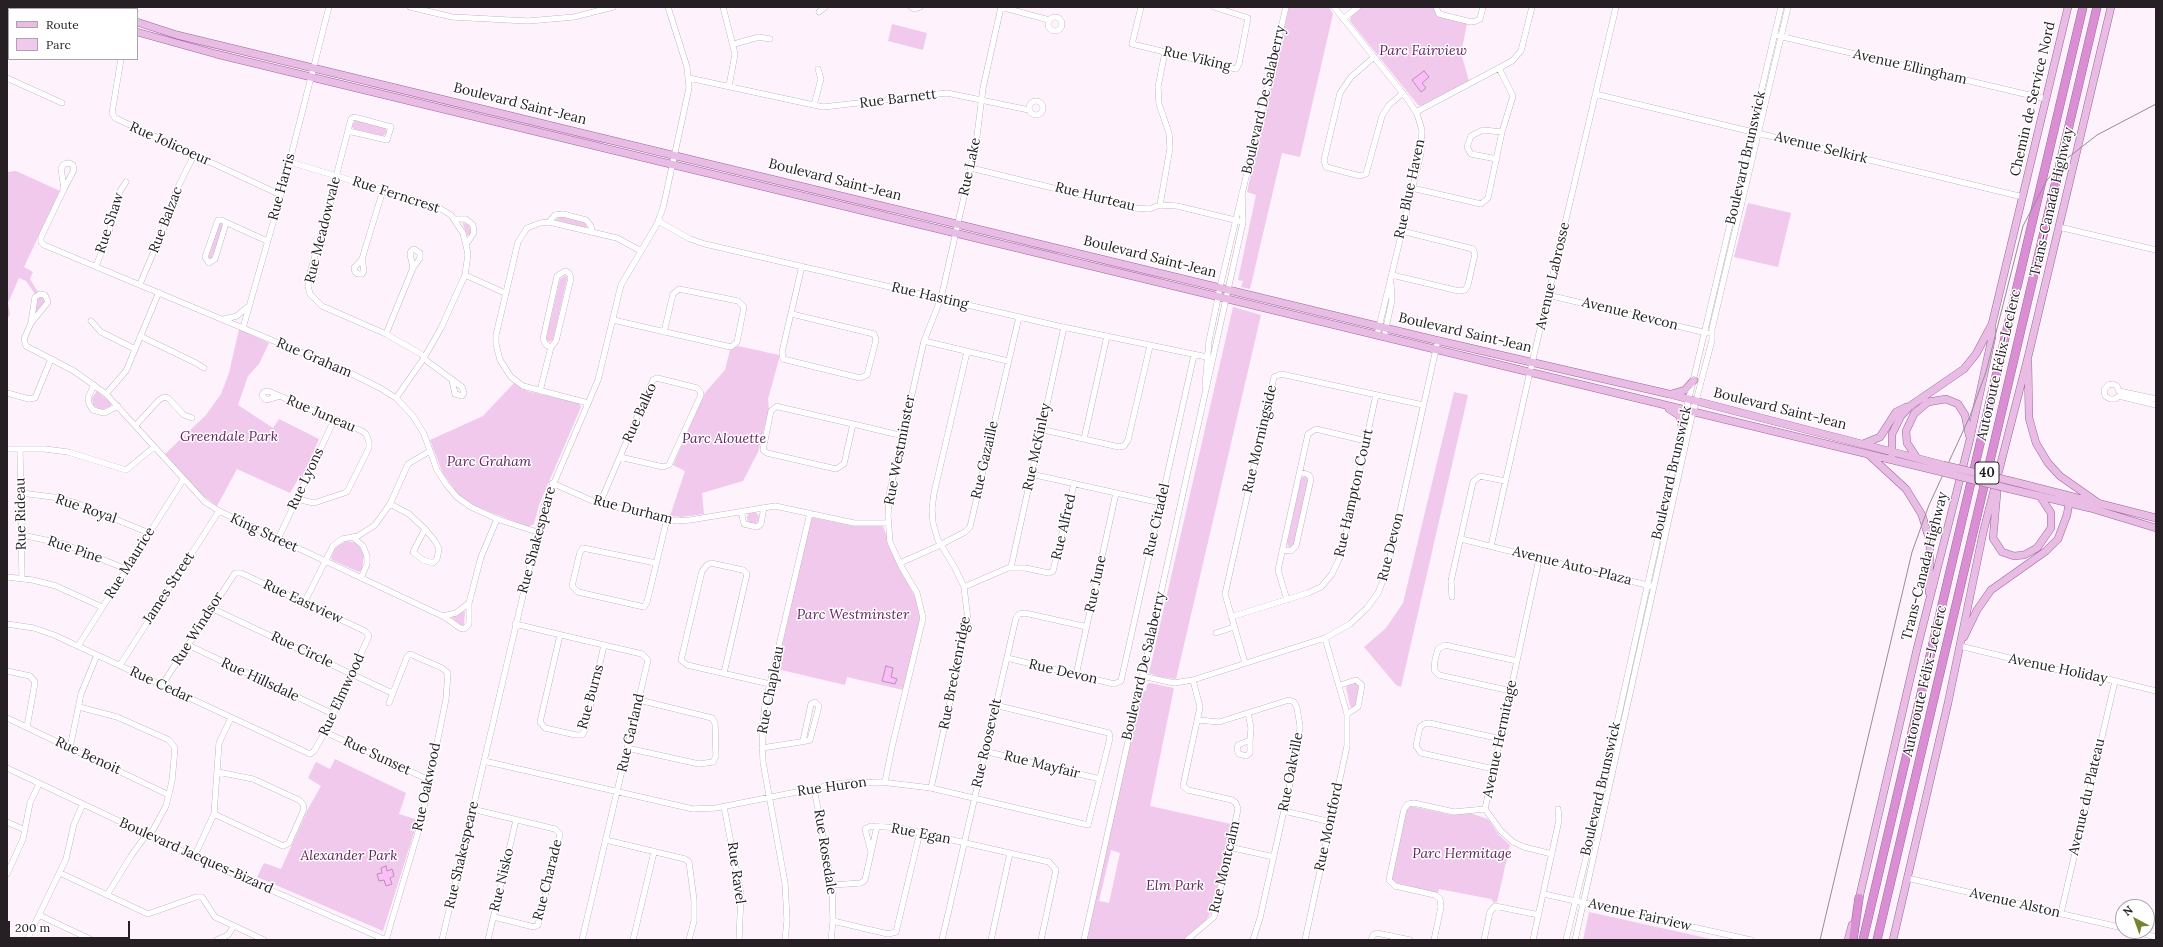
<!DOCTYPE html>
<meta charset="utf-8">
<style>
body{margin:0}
#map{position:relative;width:2163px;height:947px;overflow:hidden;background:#fef2fd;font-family:Lora,serif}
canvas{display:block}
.frame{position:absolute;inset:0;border:8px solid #262025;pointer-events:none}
.legend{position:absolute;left:8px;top:8px;width:130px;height:52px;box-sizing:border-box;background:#fff;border:1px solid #a8a6a8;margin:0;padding:5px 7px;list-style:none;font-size:12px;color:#262025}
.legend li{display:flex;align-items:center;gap:8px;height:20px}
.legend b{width:20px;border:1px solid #a8a6a8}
.north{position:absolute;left:2115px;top:899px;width:40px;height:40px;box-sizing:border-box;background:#fff;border:1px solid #a8a6a8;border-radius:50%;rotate:319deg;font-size:11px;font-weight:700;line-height:16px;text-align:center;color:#262025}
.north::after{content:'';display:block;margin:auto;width:14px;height:18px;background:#748433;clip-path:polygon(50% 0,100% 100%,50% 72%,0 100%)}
.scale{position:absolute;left:8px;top:921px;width:122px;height:18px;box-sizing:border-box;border:2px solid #262025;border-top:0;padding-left:5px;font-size:12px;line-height:14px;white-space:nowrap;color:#262025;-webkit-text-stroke:3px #fff;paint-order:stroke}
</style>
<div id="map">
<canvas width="2163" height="947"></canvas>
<div class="frame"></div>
<ul class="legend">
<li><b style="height:5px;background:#e9bce5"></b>Route</li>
<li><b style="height:11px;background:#f0c9ec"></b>Parc</li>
</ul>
<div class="north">N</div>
<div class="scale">200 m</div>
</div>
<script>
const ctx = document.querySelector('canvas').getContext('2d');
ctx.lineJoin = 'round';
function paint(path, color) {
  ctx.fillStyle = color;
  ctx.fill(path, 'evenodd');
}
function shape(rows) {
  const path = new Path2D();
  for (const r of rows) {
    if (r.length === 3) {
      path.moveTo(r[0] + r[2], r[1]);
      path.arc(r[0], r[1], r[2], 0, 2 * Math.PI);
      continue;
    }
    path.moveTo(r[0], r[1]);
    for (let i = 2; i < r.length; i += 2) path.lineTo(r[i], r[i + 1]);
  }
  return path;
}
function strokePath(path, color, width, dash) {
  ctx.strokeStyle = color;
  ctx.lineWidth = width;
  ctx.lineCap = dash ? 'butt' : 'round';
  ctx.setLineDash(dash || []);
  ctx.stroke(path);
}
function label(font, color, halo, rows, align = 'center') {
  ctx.font = font + ' Lora,serif';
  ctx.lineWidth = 3;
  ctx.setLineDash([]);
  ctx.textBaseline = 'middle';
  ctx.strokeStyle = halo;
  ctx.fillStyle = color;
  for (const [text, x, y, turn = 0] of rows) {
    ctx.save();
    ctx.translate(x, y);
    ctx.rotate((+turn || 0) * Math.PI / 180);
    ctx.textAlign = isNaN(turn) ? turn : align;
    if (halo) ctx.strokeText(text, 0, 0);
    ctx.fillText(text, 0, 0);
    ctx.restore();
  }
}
paint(shape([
 [1289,7,1329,7,1333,14,1300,157,1282,153,1250,289,1241,287,1243,281,1238,280,1256,195,1247,192],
 [1362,7,1433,7,1437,16,1467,24,1461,53,1469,81,1421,106,1418,105,1350,21,1351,16],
 [892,24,927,33,923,50,888,41],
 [149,32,161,34,261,59,178,41],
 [364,85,394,90,623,146,596,142],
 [356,120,386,128,386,133,383,136,354,129,351,126],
 [16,171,60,191,24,267,33,272,30,279,38,292,35,294,26,281,19,278,8,303,10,314,7,320,7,172],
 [725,172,754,177,905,215,883,211],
 [1748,203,1791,213,1778,267,1734,257],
 [561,216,584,222,587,226,585,228,555,220],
 [462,222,469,225,471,231,470,235,467,235],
 [219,223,221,223,223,226,211,260,208,258],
 [1008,241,1028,244,1059,251,1058,254],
 [1087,260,1097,261,1177,281,1148,276],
 [566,275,567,279,553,340,548,342,546,339,560,279],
 [41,296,46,302,36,315,34,312,36,299],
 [1233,307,1261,315,1176,679,1160,677,1149,673],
 [239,329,269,343,259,364,248,376,238,405,273,428,279,419,319,439,303,477,297,481,290,493,237,469,217,506,199,493,165,454,206,415,221,394,229,373],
 [738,346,779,355,779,359,768,399,769,410,758,452,743,481,702,493,704,514,681,517,670,516,685,471,673,465,704,394,725,370,730,350],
 [514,383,527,391,579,403,581,407,539,505,534,524,528,527,475,506,459,495,443,474,430,440,483,416],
 [97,391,111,403,111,406,101,410,93,405,92,398],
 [1454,392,1468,395,1401,687,1396,685,1364,647,1386,628,1403,603],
 [1305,476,1308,479,1294,546,1290,548,1287,544,1301,478],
 [753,518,6],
 [810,517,854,526,883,526,891,549,916,599,920,613,921,620,903,690,847,677,845,685,777,669],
 [347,541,357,543,364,554,362,569,359,572,332,560,331,558,336,546],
 [465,611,464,625,461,625,451,617],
 [1150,683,1174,688,1150,806,1231,824,1212,911,1206,920,1182,940,1086,940,1142,690,1146,691,1147,684],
 [1111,850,1120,853,1109,903,1099,901],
 [1353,683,1359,685,1356,704,1352,708,1350,706,1346,687],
 [335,759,406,793,399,814,418,820,383,931,257,877,264,863,281,869,308,809,321,786,308,778,316,762,330,769],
 [1410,806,1452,815,1470,813,1488,819,1499,835,1510,845,1497,902,1494,903,1491,899,1439,889,1438,893,1396,883,1391,879,1406,810],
 [1589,912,1716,940,1583,940]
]), '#f0c9ec');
const water = shape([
 [1424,71,1429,77,1422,83,1426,88,1421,92,1412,80,1424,71],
 [886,666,893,668,891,677,897,679,895,684,882,681,886,666],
 [386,866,387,871,392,869,394,876,390,878,392,884,386,886,384,880,379,881,377,874,382,873,381,868,386,866]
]);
paint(water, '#fbbef6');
strokePath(water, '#bb8fb7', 1);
const minor = shape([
 [410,7,452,17,528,21,574,17,613,7],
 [723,7,735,54,729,86],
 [911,7,915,9,920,7],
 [1001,7,1049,20],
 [1141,7,1132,44,1236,69,1239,64,1248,18,1214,7],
 [1334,7,1409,101,1417,114,1422,130,1421,153,1377,335],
 [1436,7,1439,14,1471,22,1476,21,1480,19,1483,7],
 [819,12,825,7],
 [1055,24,7],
 [1343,19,1358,7],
 [1779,36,2046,99],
 [734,44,759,37,770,39],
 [1374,57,1351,77,1340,93,1324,160,1326,167,1360,176,1366,174,1382,116,1389,105,1403,93],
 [121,59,112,113,115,118,281,195],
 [7,78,62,103],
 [689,78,823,107,947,93,1029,110],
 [1595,94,2023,197],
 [1036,108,7],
 [814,105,821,79,818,69],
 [1416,112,1512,61,1521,51,1532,7],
 [348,131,387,140,391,127,354,117,351,119,337,173,337,181,309,276,308,286,310,294,322,306,386,334,421,354,427,361,462,387,464,393,462,396,455,394,452,380],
 [1497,159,1471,154,1467,147,1471,136,1483,130,1502,132],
 [290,162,436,206,451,215,463,233,468,254,465,275,441,328,424,358,396,398],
 [69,163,73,165,74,170,64,189,61,168,64,164,69,163],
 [971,168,1135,208,1149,209,1160,205,1177,206,1243,222],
 [1412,188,1481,204,1488,198,1502,132,1513,96,1499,68],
 [64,189,41,237,41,242,44,245,348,372,380,388,396,398,413,416,424,434,437,470,446,484,457,497,471,507,497,519,537,532],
 [1160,205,1170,148,1169,133,1159,104,1158,87,1165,52],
 [455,219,466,219,473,225,474,233,467,243],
 [658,221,690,239,705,244,1058,326,1207,357],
 [549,222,555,215,563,214,586,220,591,226,592,232],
 [226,223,215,259,209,263,205,257,218,220,221,220,267,241],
 [2059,227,2156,250],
 [362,259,383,190],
 [362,259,364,271,362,274,358,274,355,272,354,268,362,259],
 [96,266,108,236,120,191,126,182],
 [465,275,505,293],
 [1392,275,1459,291,1465,290,1468,285,1475,254,1473,249,1402,231],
 [140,284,166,223,176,191,194,155],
 [1548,295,1707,333],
 [792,314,874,334,876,340,867,375,860,378,783,359,782,352,802,266],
 [224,319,237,316,246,308],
 [613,320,731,347,737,342,744,307,738,301,679,289,673,294,664,332],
 [91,321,101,332,135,349],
 [31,323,35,297,40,294,45,295,48,302,31,323,24,339,26,346,74,371,106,394,205,502,219,511,438,614,443,616,456,613,469,603,481,557,497,519],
 [243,328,281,195,329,7],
 [386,334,413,268,420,258,420,253,414,249,411,251,410,254,413,268],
 [140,336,196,363,204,368],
 [1384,337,1392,300,1391,284],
 [924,341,1008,361],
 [94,385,88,398,89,404,93,410,104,413,118,406],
 [1205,386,1209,341,1221,283,1286,7],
 [540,391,551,347,556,341,571,278,569,273,565,271,557,276,543,339,546,345,551,347],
 [7,393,29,399,35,398,51,359],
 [106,394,126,371,159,292],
 [280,396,266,400,262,395,264,392,268,391,280,396,334,420,362,431,366,434,369,442,369,448,347,492,314,503,297,499],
 [2156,399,2119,391,2117,386,2113,384,2108,385,2104,390,2105,396,2110,399,2115,399,2119,396,2156,405],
 [588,403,523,386,511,377,500,360,496,344,496,335,518,242,527,228,540,223,549,222,617,238,641,251],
 [853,424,844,464,836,469,767,453,763,450,771,411,777,406,779,407,853,424,895,434,901,435],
 [136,425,159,400,164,397,168,398,184,415,192,418],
 [1040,429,1119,447,1124,446,1128,440,1150,346],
 [1084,439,1107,336],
 [7,449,45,449,68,452,126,470,154,447],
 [20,449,22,578],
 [1031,474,1161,503],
 [552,483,595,502,676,521,690,520,775,506,854,523,888,523],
 [21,493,53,497,76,503,149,533],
 [600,503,653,380,657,378,697,388,700,391,701,395,669,465,663,467,620,457],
 [390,504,409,514,425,529,435,541,439,549,437,559,433,563,423,560,413,552,425,529],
 [741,511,744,524,757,527,761,524,764,507],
 [22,535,64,544,126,569],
 [354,538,363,546,367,556,367,564,361,578],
 [278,539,334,420],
 [1461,539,1651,586],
 [1491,546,1529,376,1616,7],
 [1282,550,1291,551,1296,546,1311,479,1309,475,1300,472],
 [656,563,583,548,580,552,572,586,578,592,644,607,647,602,667,519],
 [900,563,936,547,965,532,970,527,1019,317],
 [1011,567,1064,327],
 [7,577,33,580,56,586,102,607],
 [964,587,1008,568,1025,568,1049,573,1053,571,1074,484],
 [1452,597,1451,581,1473,482,1480,476,1505,481],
 [1287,600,1278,570,1308,434,1316,429,1366,441],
 [304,603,333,546,342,539,358,536,375,525,390,504,408,464,430,451],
 [211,608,392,693],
 [443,616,460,628,464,629,469,624,469,603],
 [1231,617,1308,593,1321,587,1332,574,1341,555,1376,395],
 [7,624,34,628,54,635,310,754,314,751,325,732,369,636,365,631,241,573,235,573,162,685],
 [515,624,642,654,648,660,582,940],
 [1216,633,1234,627],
 [560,635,540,722,545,728,576,735,582,735,585,730,604,645],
 [188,645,333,714],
 [78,646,183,480],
 [1960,646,2075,674,2083,673,2156,691],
 [1007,658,1114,684,1121,681,1194,355],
 [1245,663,1225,594,1274,377,1281,374,1423,405],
 [120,665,219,511],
 [7,671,30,676,35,682,27,727],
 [724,673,747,574,743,570,711,563,707,565,702,571,681,660,687,665,770,684],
 [1076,675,1116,493],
 [1142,676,1174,683,1193,680,1325,638,1350,624,1367,608,1378,593,1387,570,1438,340],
 [1340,685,1356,680,1362,685,1358,707,1347,714],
 [1511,691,1439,675,1434,670,1435,660,1438,649,1445,645,1517,661],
 [79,707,117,717,169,740,175,748,172,781,166,806,153,830,144,838,131,856,107,895],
 [1248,713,1251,728,1250,740],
 [7,718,169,795],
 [1198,720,1219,722,1289,700,1294,702,1297,708,1300,726,1299,743,1260,918,1253,940],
 [325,732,429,780],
 [1250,740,1250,753,1246,756,1239,754,1237,750,1238,745,1250,740],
 [70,748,81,694,97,655],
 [627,748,699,764,713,762,716,756,715,723,712,718,639,700],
 [762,748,800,742,806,741,810,740,819,706,815,702,811,704,803,741],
 [984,751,1100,779],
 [484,761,693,809,716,808,842,783,881,782,931,788,1088,825,1110,738,1109,733,995,705],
 [7,768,199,859,386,940],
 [1494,769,1421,753,1416,746,1420,727,1424,724,1429,723,1501,739],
 [885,782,892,747,923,618,917,593,902,568,890,542,888,516,889,495,924,341,941,298,976,144,983,88,1001,7],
 [814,788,832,885,833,921,831,940],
 [931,788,968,620,964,587,955,568,938,540,933,523,932,509,934,493,967,352],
 [724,807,741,894,739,940],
 [472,809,555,829,560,834,538,925,534,927,494,917],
 [1485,809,1539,559],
 [1485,809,1501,831,1513,842,1524,847,1552,854],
 [1284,811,1331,822],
 [214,814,283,846,289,843,304,809,303,804,299,800,253,779,218,772],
 [7,822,25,830],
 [606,840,685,859,689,862,694,900,694,921,689,940],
 [1229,847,1274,857],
 [871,852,865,829,871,826,900,828,1049,862,1056,870,1041,940],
 [194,857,214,814,219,743,231,718],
 [60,873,148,914,196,897,202,897,215,917,264,940],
 [7,874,23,839,30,803,39,784],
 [1907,878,2123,928],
 [832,885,861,883,865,880,877,826],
 [1544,894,1751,940],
 [2061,913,2115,681],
 [39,915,92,940],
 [833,921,888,934,896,932,920,832],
 [2133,931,2156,937],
 [27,940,66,859,74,824,83,804],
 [217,940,228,935,234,926],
 [386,940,421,822,446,699,448,673,442,668,410,654,407,657,389,703],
 [442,940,544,506,598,380,621,285,657,224,663,208,689,88,687,67,668,7],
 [488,940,516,820],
 [633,940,654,852],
 [785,940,787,920,785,883,763,762,762,731,765,705,810,513],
 [942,940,1016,618,1019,614,1025,613,1087,627],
 [991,940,1010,853],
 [1084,940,1243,222,1242,192],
 [1187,940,1214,917,1238,809,1236,803,1232,800,1188,790,1183,786,1200,707,1193,680],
 [1305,940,1347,746,1347,714,1325,638],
 [1371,940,1373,935,1377,933,1410,940],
 [1434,940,1441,907,1440,899,1435,895,1395,886,1389,880,1404,809,1408,804,1414,803,1454,812,1485,809],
 [1484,940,1490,912,1495,906,1539,915],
 [1533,940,1559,820,1558,809],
 [1566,940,1600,800,1685,415,1781,7],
 [1575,940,1691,420,1712,340,1712,329,1788,7]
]);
const major = shape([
 [71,7,76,9],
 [95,7,100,9],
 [137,22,177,35,1431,339,1669,394,1943,465],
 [137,32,216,54,1942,472],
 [2028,362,2029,418,2036,443,2048,463,2060,476,2097,502],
 [1671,394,1685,390,1694,380],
 [1669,409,1680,416,1682,427],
 [1863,444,1880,437,1896,412,1906,407],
 [1869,455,1906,489,1922,515,1930,542,1929,592],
 [1892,455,1892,434,1901,416,1910,406,1964,369,1976,354,1992,324],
 [1917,458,1907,443,1906,431,1914,414,1928,402,1946,399,1958,404,1965,415,1969,435],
 [2015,482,2156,518],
 [2010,489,2090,508,2156,528],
 [1997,493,1993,538,2002,552,2014,556,2024,555,2037,548,2051,528,2051,513,2040,496],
 [1964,637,1977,610,1991,590,2046,551,2058,539,2067,515,2069,503,2066,495],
 [1858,903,1917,649,1970,439,1992,337,1992,324,2068,7],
 [1848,940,1852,925],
 [1893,940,1948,703,1983,533,2028,357,2111,7]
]);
const highway = shape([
 [1853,940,1859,898],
 [1863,940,2083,7],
 [1877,940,2097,7]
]);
strokePath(minor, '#a698a5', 6);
strokePath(major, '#9b6897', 8);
strokePath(highway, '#9b6897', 9);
strokePath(minor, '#fff', 5.5);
strokePath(major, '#e9bce5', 7);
strokePath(highway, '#da8fd4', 8);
strokePath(shape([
 [1820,940,1912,552,1929,505,1970,416,1986,372,2023,226,2047,180,2065,160,2097,135,2156,104]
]), '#968d95', 1);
const majorBridge = shape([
 [1943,465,2015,482],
 [1942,472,2010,489]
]);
strokePath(majorBridge, '#9b6897', 8, []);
strokePath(majorBridge, '#e9bce5', 7);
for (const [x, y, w] of [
 [1987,473,24]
]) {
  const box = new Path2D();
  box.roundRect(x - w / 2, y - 11, w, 22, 3);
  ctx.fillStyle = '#fff';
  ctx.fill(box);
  strokePath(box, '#262025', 1);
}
label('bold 13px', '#262025', null, [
 ["40",1987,473]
]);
label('italic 14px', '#652063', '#fff', [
 ["Parc Fairview",1423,51],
 ["Greendale Park",229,437],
 ["Parc Alouette",724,439],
 ["Parc Graham",489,462],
 ["Parc Westminster",853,615],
 ["Parc Hermitage",1462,854],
 ["Alexander Park",349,856],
 ["Elm Park",1175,886]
]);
label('14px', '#262025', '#fff', [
 ["Rue Viking",1197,59,13],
 ["Avenue Ellingham",1910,67,13],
 ["Rue Barnett",898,99,-7],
 ["Chemin de Service Nord",2033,99,-77],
 ["Boulevard De Salaberry",1264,100,-77],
 ["Boulevard Saint-Jean",520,104,14],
 ["Rue Jolicoeur",170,144,24],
 ["Avenue Selkirk",1821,148,14],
 ["Boulevard Brunswick",1746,158,-77],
 ["Rue Lake",970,167,-78],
 ["Boulevard Saint-Jean",835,180,14],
 ["Rue Harris",282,187,-75],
 ["Rue Blue Haven",1410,189,-78],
 ["Rue Ferncrest",396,195,18],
 ["Rue Hurteau",1095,197,14],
 ["Trans-Canada Highway",2052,202,-77],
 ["Rue Balzac",166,220,-69],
 ["Rue Shaw",110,223,-72],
 ["Rue Meadowvale",323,230,-76],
 ["Boulevard Saint-Jean",1150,257,14],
 ["Avenue Labrosse",1553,276,-77],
 ["Rue Hasting",930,296,13],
 ["Avenue Revcon",1630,314,14],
 ["Boulevard Saint-Jean",1465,333,13],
 ["Rue Graham",314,358,23],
 ["Autoroute Félix-Leclerc",1999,365,-77],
 ["Boulevard Saint-Jean",1780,409,14],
 ["Rue Balko",640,413,-66],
 ["Rue Juneau",321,414,23],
 ["Rue Morningside",1260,439,-77],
 ["Rue McKinley",1037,447,-78],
 ["Rue Westminster",900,450,-79],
 ["Rue Gazaille",985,460,-77],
 ["Boulevard Brunswick",1672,473,-77],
 ["Rue Lyons",306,479,-65],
 ["Rue Hampton Court",1354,493,-77],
 ["Rue Royal",86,509,19],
 ["Rue Durham",633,510,14],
 ["Rue Rideau",21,514,-91],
 ["Rue Citadel",1157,520,-77],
 ["Rue Alfred",1064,527,-77],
 ["King Street",264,533,25],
 ["Rue Shakespeare",537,540,-75],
 ["Rue Devon",1391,547,-76],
 ["Rue Pine",75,550,19],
 ["Rue Maurice",130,563,-58],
 ["Avenue Auto-Plaza",1572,566,14],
 ["Trans-Canada Highway",1925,566,-76],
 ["Rue June",1096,584,-78],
 ["James Street",169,588,-57],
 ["Rue Eastview",303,602,25],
 ["Rue Windsor",198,629,-58],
 ["Rue Circle",302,650,25],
 ["Boulevard De Salaberry",1144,666,-77],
 ["Avenue Holiday",2058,669,12],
 ["Rue Devon",1063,672,13],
 ["Rue Breckenridge",955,673,-79],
 ["Rue Hillsdale",260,680,25],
 ["Autoroute Félix-Leclerc",1925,681,-77],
 ["Rue Cedar",161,685,25],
 ["Rue Chapleau",771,690,-79],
 ["Rue Elmwood",342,695,-65],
 ["Rue Burns",591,697,-75],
 ["Rue Garland",631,733,-77],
 ["Avenue Hermitage",1500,739,-78],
 ["Rue Roosevelt",987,743,-77],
 ["Rue Benoit",88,756,25],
 ["Rue Sunset",377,756,25],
 ["Rue Mayfair",1042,765,14],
 ["Rue Oakville",1291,772,-79],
 ["Rue Oakwood",427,787,-78],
 ["Rue Huron",832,787,-8],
 ["Boulevard Brunswick",1601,789,-77],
 ["Avenue du Plateau",2087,797,-77],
 ["Rue Montford",1329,827,-78],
 ["Rue Egan",921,834,11],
 ["Rue Rosedale",825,852,81],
 ["Rue Shakespeare",462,855,-77],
 ["Boulevard Jacques-Bizard",196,856,24],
 ["Rue Montcalm",1225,867,-77],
 ["Rue Ravel",736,873,82],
 ["Rue Nisko",502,880,-77],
 ["Rue Charade",548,880,-76],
 ["Avenue Alston",2015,903,13],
 ["Avenue Fairview",1640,915,13]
]);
</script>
